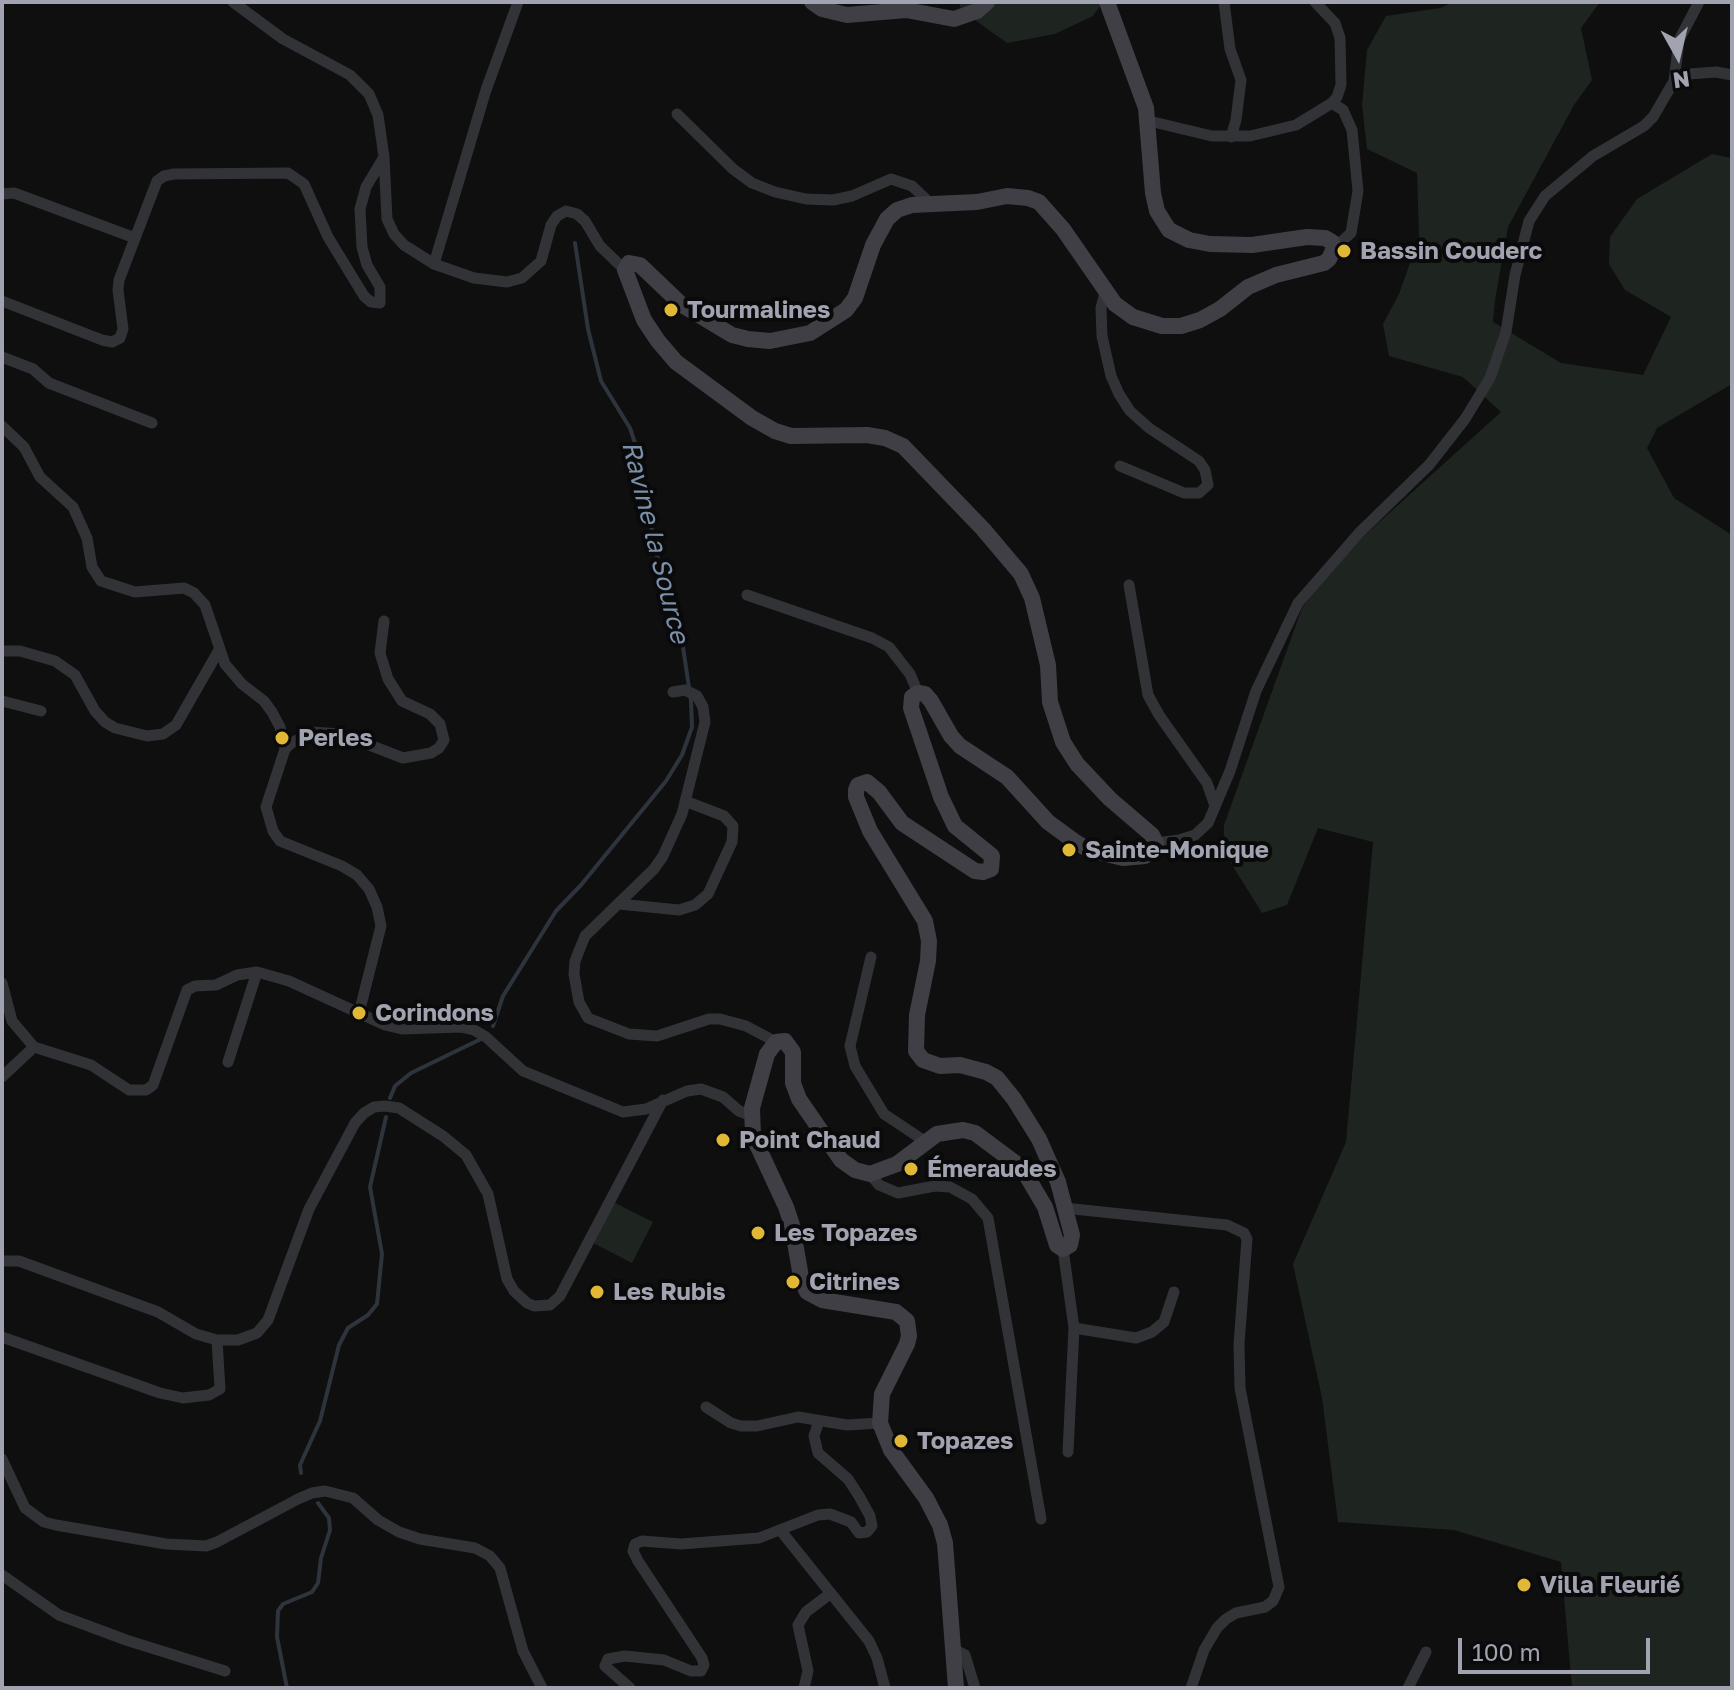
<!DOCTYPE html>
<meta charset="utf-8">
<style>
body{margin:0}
#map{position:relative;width:1734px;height:1690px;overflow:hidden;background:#0f0f10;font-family:"Golos Text",sans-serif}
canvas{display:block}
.frame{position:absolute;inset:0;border:4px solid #a1a4b0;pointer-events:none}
.north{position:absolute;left:1638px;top:16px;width:80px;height:80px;-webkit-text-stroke:6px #0a0a0b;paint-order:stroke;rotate:172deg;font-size:22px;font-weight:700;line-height:32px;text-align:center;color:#a1a4b0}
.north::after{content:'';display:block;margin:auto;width:28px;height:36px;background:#a1a4b0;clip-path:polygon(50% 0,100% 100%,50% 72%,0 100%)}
.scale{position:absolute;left:1458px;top:1638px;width:192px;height:36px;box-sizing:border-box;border:4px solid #a1a4b0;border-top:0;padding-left:10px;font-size:24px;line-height:28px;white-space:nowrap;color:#a1a4b0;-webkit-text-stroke:6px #0a0a0b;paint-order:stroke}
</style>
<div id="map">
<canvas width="1734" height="1690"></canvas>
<div class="frame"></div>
<div class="north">N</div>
<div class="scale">100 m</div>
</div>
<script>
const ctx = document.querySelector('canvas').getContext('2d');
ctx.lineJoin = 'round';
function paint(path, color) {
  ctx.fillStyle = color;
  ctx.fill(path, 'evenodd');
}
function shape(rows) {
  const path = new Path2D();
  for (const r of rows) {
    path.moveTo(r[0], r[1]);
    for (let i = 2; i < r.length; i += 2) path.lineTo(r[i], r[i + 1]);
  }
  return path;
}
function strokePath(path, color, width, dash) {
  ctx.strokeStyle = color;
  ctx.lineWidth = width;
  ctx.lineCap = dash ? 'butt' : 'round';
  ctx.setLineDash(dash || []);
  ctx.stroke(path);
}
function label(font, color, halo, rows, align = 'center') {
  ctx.font = font + ' "Golos Text",sans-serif';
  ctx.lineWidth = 8;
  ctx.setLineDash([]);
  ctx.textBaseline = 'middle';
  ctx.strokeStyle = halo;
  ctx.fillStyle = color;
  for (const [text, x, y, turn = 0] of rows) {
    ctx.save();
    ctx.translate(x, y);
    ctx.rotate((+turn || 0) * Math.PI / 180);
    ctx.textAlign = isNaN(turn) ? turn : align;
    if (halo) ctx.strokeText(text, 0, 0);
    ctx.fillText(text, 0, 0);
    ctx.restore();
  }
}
paint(shape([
 [959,2,1103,2,1093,16,1055,34,1007,43,961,10],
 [1454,2,1600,2,1581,28,1592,80,1574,105,1508,227,1495,300,1493,322,1561,363,1643,375,1671,317,1625,290,1609,264,1610,237,1637,199,1712,154,1732,158,1732,384,1657,428,1647,448,1674,498,1732,535,1732,1688,1572,1688,1561,1562,1454,1530,1338,1522,1322,1398,1293,1264,1346,1142,1373,842,1318,828,1287,905,1262,913,1224,852,1224,825,1302,608,1334,563,1501,412,1463,377,1389,356,1383,324,1399,294,1419,237,1417,173,1367,149,1362,105,1367,50,1386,16,1440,8],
 [613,1202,653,1222,632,1263,593,1243]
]), '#1e241f');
strokePath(shape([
 [493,1026,503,996,556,911,581,885,666,781,682,755,692,727,691,701,679,620,658,560,651,526,642,510,638,452,630,428,601,381,588,329,575,243],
 [390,1098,395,1086,411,1073,483,1038],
 [301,1473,300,1465,320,1421,339,1345,348,1328,368,1315,377,1304,382,1254,370,1187,386,1117],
 [287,1688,277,1637,278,1611,283,1604,312,1592,318,1583,321,1558,330,1530,329,1518,318,1503]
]), '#2e343c', 4);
strokePath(shape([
 [233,2,283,39,350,75,369,94,378,115,384,157,387,219,394,234,404,245,434,264,474,278,507,282,522,278,541,261,551,225,557,216,566,211,577,214,585,221,600,246,625,270],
 [1224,2,1230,49,1241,80,1236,120,1231,137],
 [1674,81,1679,40,1699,2],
 [1332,103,1343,110,1352,130,1358,191,1351,233,1334,248],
 [677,114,733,169,752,183,775,192,806,199,833,200,852,196,891,179,912,186,931,204],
 [1149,121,1212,136,1250,136,1296,125,1332,103,1337,97,1341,85,1340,38,1335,23,1315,2],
 [2,194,14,193,135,238],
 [434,264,486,90,518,2],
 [1105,293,1101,308,1102,336,1111,376,1119,394,1130,411,1149,428,1199,461,1205,470,1208,485,1199,493,1184,493,1120,466],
 [2,301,102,340,112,342,120,338,123,329,118,290,119,280,157,181,164,176,174,174,288,173,304,184,328,237,364,296,371,302,380,303,380,287,367,265,362,247,360,209,366,187,384,157],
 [2,357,33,369,49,383,152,423],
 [2,426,24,447,40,477,73,507,87,538,92,567,101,581,135,592,184,588,194,593,205,605,225,664,242,684,264,701,272,712,280,727,285,749],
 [1129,585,1148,695,1159,715,1207,783,1215,806],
 [747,595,872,638,889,647,910,674,918,693],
 [2,651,20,651,55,661,75,675,95,711,105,722,115,728,147,736,163,734,176,725,219,650],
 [673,692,685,690,697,696,703,707,705,722,682,814,663,856,654,869,585,936,575,961,574,974,579,1002,588,1018,629,1034,657,1036,709,1019,720,1019,746,1026,776,1042],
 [2,701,41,711],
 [1156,843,1179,840,1195,835,1208,823,1230,771,1256,691,1298,603,1359,533,1429,465,1465,419,1490,378,1506,332,1515,275,1529,221,1545,196,1593,156,1644,126,1653,117,1674,81,1689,74,1716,72,1732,75],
 [619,904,679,910,695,905,708,894,732,842,733,826,724,816,685,801],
 [871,957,850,1046,855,1066,884,1114,926,1142],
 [2,983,12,1021,34,1047,91,1065,129,1090,146,1090,153,1085,187,990,195,986,216,985,237,975,257,972,289,981,385,1025,402,1029,461,1027,474,1030,486,1037,523,1071,623,1112,646,1109,687,1091,701,1089,723,1097,739,1111,752,1116],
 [359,1013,381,926,377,907,369,889,357,875,342,866,280,841,273,831,266,807,285,749,290,744,311,732,341,734,403,758,431,753,439,748,444,740,440,724,430,714,402,701,388,679,380,653,384,621],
 [228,1062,257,972],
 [2,1077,34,1047],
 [870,1174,879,1185,898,1193,935,1186,950,1187,972,1199,988,1218,1041,1519],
 [1064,1208,1227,1225,1244,1233,1247,1239,1239,1344,1240,1388,1279,1587,1273,1601,1265,1607,1236,1613,1226,1619,1217,1628,1204,1650,1191,1688],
 [1063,1249,1074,1328,1068,1452],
 [2,1261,19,1261,158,1312,196,1334,217,1340,238,1340,257,1333,268,1320,309,1209,355,1123,364,1113,374,1107,385,1106,399,1108,443,1136,466,1155,488,1194,507,1279,514,1291,527,1303,534,1306,550,1305,560,1296,663,1100],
 [1074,1328,1136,1338,1152,1332,1164,1322,1174,1292],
 [2,1337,160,1393,183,1398,209,1395,220,1389,217,1340],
 [706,1407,731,1423,741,1426,757,1426,798,1417,847,1425,880,1423],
 [2,1459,25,1508,44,1522,56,1525,166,1544,206,1546,217,1542,298,1499,312,1493,325,1491,353,1498,378,1520,399,1532,420,1539,475,1548,490,1556,500,1568,523,1651,542,1688],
 [781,1531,869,1641,877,1658,885,1688],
 [2,1575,59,1615,126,1640,225,1671],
 [951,1648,965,1655,975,1688],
 [630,1688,605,1666,608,1659,625,1656,664,1660,691,1671,701,1671,704,1665,702,1658,638,1561,633,1551,635,1544,642,1541,681,1544,759,1538,818,1515,830,1514,851,1522,859,1533,867,1532,872,1526,870,1516,859,1496,848,1479,818,1453,814,1436,819,1421],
 [804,1688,808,1671,798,1625,806,1612,831,1593],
 [1408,1688,1426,1652]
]), '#323337', 11);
strokePath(shape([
 [812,2,822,9,847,15,906,10,954,19,977,11,987,2],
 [956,1688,945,1543,940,1525,926,1498,891,1450,880,1423,882,1394,907,1344,909,1336,907,1321,896,1312,822,1300,807,1292,801,1277,792,1225,786,1207,753,1136,752,1108,767,1054,776,1042,785,1041,793,1052,793,1083,799,1099,841,1160,855,1170,870,1174,897,1164,937,1134,963,1130,975,1133,1022,1168,1045,1207,1057,1245,1063,1249,1070,1245,1072,1235,1058,1182,1039,1139,1014,1099,997,1078,986,1072,960,1065,940,1066,923,1060,916,1051,917,1015,928,961,929,941,925,921,870,831,856,797,856,790,858,785,867,782,879,792,902,823,975,871,983,872,991,869,992,856,955,826,941,797,911,708,912,697,918,693,925,694,931,701,951,736,960,746,1007,777,1048,822,1074,841,1089,850,1123,858,1145,856,1155,850,1156,843,1152,835,1110,799,1077,764,1063,742,1050,702,1048,665,1032,598,1021,574,983,529,903,446,885,438,867,435,791,436,775,431,752,418,676,362,658,341,644,320,625,270,629,263,640,265,682,305,732,335,748,339,770,341,810,333,846,310,855,298,873,245,887,219,897,210,912,205,977,202,1007,196,1028,198,1039,202,1063,229,1115,304,1133,317,1162,326,1181,326,1200,320,1220,309,1248,287,1276,275,1324,263,1329,259,1334,248,1332,242,1325,238,1307,237,1252,245,1210,244,1189,240,1169,230,1157,211,1153,193,1146,108,1107,2]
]), '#3f3f45', 16);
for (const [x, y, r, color] of [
 [1344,251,8,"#e1b836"],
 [671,310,8,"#e1b836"],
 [282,738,8,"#e1b836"],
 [1069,850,8,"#e1b836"],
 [359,1013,8,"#e1b836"],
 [723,1140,8,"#e1b836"],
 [911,1169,8,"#e1b836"],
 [758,1233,8,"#e1b836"],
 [793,1282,8,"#e1b836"],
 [597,1292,8,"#e1b836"],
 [901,1441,8,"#e1b836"],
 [1524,1585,8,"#e1b836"]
]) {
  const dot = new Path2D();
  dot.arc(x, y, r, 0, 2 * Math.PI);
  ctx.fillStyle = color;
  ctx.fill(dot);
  strokePath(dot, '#0a0a0b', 3);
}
label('bold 24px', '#a1a4b0', '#0a0a0b', [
 ["Bassin Couderc",1360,251],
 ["Tourmalines",687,310],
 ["Perles",298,738],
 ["Sainte-Monique",1085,850],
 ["Corindons",375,1013],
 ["Point Chaud",739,1140],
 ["Émeraudes",927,1169],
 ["Les Topazes",774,1233],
 ["Citrines",809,1282],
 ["Les Rubis",613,1292],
 ["Topazes",917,1441],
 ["Villa Fleurié",1540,1585]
], 'left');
label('italic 26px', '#7a8fa9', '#0a0a0b', [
 ["Ravine la Source",655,542,76]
]);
</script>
